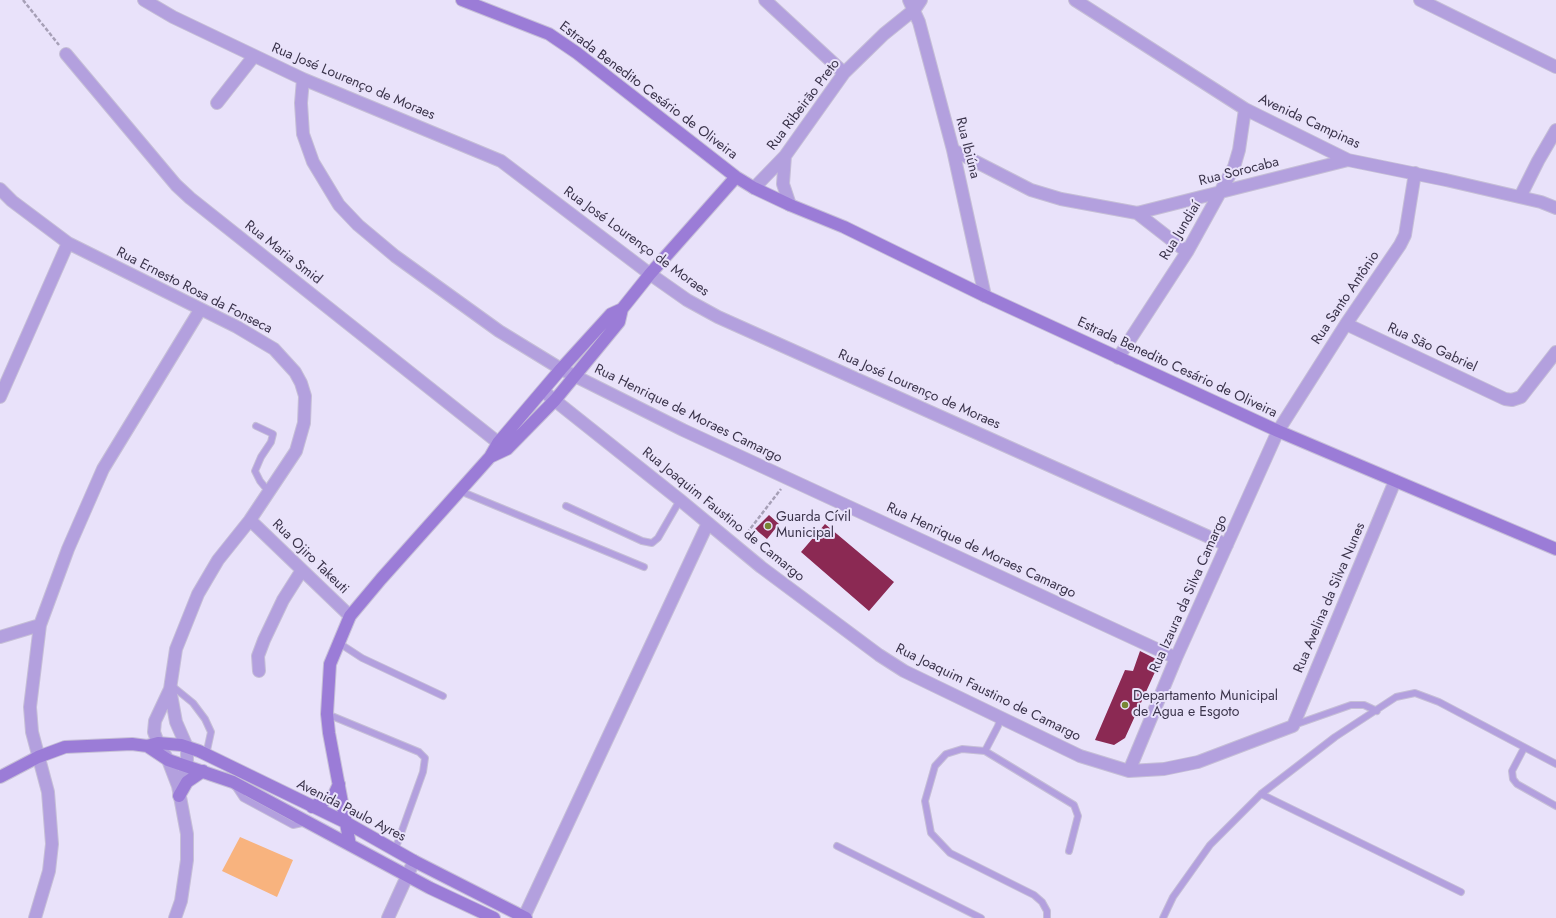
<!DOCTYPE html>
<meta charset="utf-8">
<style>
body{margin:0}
canvas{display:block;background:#e9e2fa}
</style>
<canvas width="1556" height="918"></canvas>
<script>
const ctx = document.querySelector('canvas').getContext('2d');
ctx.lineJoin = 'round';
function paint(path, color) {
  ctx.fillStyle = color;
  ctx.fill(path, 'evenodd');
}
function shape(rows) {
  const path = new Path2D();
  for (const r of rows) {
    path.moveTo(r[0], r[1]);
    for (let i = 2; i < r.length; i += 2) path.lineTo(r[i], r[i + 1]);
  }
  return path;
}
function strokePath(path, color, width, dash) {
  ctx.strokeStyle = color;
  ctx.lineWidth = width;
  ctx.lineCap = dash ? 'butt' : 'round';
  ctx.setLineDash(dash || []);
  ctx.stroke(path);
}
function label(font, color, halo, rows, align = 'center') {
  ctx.font = font + ' Jost,sans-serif';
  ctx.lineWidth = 4;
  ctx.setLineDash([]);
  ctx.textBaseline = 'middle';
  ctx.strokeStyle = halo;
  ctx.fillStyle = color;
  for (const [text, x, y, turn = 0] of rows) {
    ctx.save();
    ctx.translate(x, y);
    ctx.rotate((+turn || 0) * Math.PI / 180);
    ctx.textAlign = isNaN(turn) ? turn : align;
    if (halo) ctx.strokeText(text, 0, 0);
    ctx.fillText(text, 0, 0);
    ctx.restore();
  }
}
paint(shape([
 [240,837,293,860,277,897,222,871]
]), '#f8b37e');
paint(shape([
 [769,515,779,524,767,539,755,529],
 [825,524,894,582,869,611,801,552],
 [1140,651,1160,661,1125,738,1114,745,1095,740,1125,670,1133,671]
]), '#8b2953');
const lane = shape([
 [256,426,273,434,271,442,261,457,255,471,260,481,269,492],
 [460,491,644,567],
 [566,506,642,541,652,543,658,538,680,500],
 [339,643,362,658,443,696],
 [171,685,193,703,205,719,211,732,206,755],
 [327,714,419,752,425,758,423,772,395,850],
 [1294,725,1351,705,1364,705,1377,711],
 [1524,748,1512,771,1513,779,1517,784,1556,806],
 [985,751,998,726,1001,717],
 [235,786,243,798,293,825,307,822],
 [1261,794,1461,892],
 [837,846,981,918],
 [1047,918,1047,911,1042,902,1034,895,950,853,931,833,925,801,935,766,946,754,962,749,985,751,1074,805,1078,816,1069,851],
 [1163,918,1173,897,1210,845,1261,794,1335,737,1396,697,1415,693,1439,702,1556,764]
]);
const street = shape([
 [144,0,173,17,303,79,501,161,650,274,687,300,718,317,1227,545],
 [765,0,844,73],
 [909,0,919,22,953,150,985,296],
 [1075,0,1245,109,1348,160,1446,180,1541,202,1556,208],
 [1420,0,1556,67],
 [66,54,176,185,190,198,505,448],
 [303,79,301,103,303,134,313,162,339,205,358,225,395,256,499,331,561,369,683,430,1176,658],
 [217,103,254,56],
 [953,150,1031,190,1061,199,1137,213,1348,160],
 [785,156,783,184,790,205],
 [754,188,785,156,844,73,884,34,915,9,921,0],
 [0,189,12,201,68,243,237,327,274,349,295,372,301,383,305,396,304,423,296,451,250,520,218,560,198,594,176,649,170,689,155,721,154,732,158,743,168,760,178,786,187,834,187,860,181,901,175,918],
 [1520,197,1538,161,1556,130],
 [1137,213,1187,252],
 [1346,324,1505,399,1512,400,1521,397,1556,352],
 [1118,358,1187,252,1234,167,1239,150,1245,109],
 [543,391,680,500,761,567,879,655,904,671,1080,756,1129,771,1164,769,1198,762,1293,726,1395,481],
 [0,397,68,243],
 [250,520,350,616],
 [0,637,40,625],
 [259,671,258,656,264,640,283,600,302,570],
 [170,689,176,722,187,747,187,767,178,786],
 [1129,771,1176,658,1278,431,1346,324,1400,245,1405,235,1415,173],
 [524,917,708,523],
 [35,918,49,871,52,844,48,792,32,732,30,707,40,625,68,549,103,469,200,310],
 [388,918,414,861]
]);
const secondary = shape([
 [462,0,549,34,577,53,736,177,754,188,790,205,844,227,985,296,1278,431,1556,549],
 [490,457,507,449,555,400,619,322,622,309,650,274,736,177],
 [147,746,168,760,233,782,430,888,494,918],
 [0,777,38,757,65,747,132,744,147,746,158,743,181,745,199,751,347,823,414,861,526,918],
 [179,796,187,782,203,771],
 [312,807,333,797,339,784],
 [350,845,329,733,327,714,330,664,350,616,381,579,490,457,498,443,561,369,611,314,622,309]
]);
strokePath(lane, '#c6bfd7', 8);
strokePath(street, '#c6bfd7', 14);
strokePath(secondary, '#c6bfd7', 14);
strokePath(shape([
 [23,0,59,45],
 [747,533,781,489]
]), '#a7a0b7', 2.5, [4, 2]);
strokePath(lane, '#b3a0de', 6);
strokePath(street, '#b3a0de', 12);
strokePath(secondary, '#9b7cd7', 12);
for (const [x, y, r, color] of [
 [768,526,4,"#778634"],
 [1125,705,4,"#778634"]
]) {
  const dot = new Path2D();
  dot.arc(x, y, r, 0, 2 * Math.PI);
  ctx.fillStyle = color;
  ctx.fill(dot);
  strokePath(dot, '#e9e2fa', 1.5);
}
label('14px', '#3b344b', '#e9e2fa', [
 ["Rua José Lourenço de Moraes",353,82,23],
 ["Estrada Benedito Cesário de Oliveira",648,91,37],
 ["Rua Ribeirão Preto",804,105,-53],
 ["Avenida Campinas",1309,122,25],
 ["Rua Ibiúna",967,148,76],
 ["Rua Sorocaba",1239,172,-14],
 ["Rua Jundiaí",1181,231,-59],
 ["Rua José Lourenço de Moraes",636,242,36],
 ["Rua Maria Smid",283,253,38],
 ["Rua Ernesto Rosa da Fonseca",194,291,27],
 ["Rua Santo Antônio",1346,298,-56],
 ["Rua São Gabriel",1432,348,25],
 ["Estrada Benedito Cesário de Oliveira",1177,368,25],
 ["Rua José Lourenço de Moraes",919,390,24],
 ["Rua Henrique de Moraes Camargo",688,414,26],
 ["Rua Joaquim Faustino de Camargo",723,515,39],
 ["Rua Henrique de Moraes Camargo",981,551,25],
 ["Rua Ojiro Takeuti",310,557,44],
 ["Rua Izaura da Silva Camargo",1189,594,-66],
 ["Rua Avelina da Silva Nunes",1330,598,-67],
 ["Rua Joaquim Faustino de Camargo",988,693,26],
 ["Avenida Paulo Ayres",351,811,27]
]);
label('14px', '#3b344b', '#e9e2fa', [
 ["Guarda Cívil",776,518],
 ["Municipal",776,534],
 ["Departamento Municipal",1133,697],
 ["de Água e Esgoto",1133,713]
], 'left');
</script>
